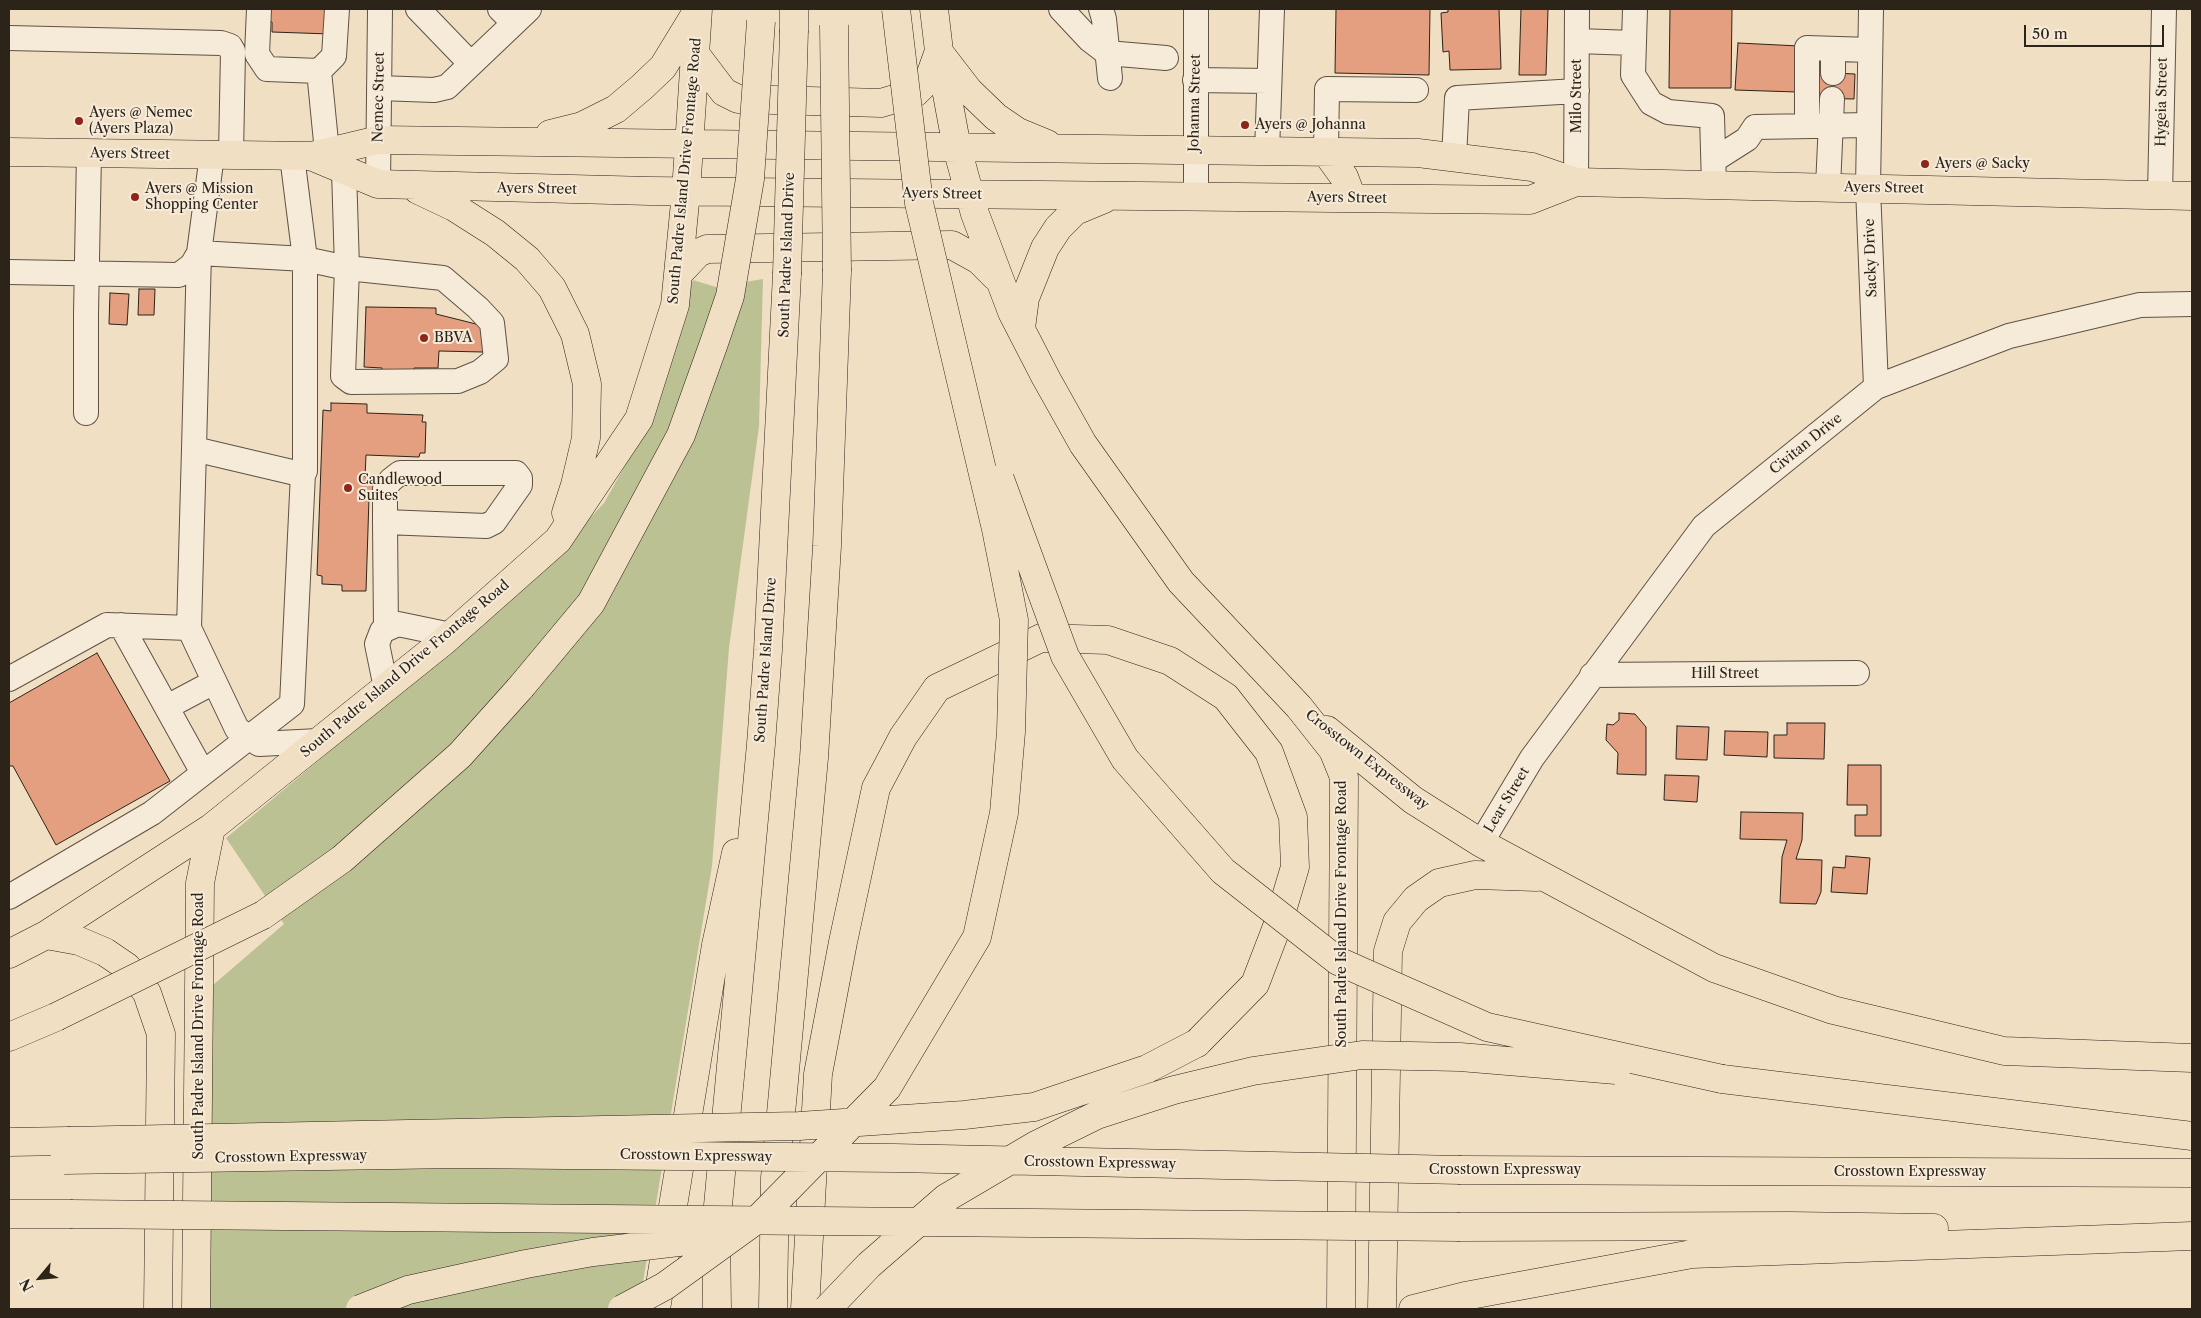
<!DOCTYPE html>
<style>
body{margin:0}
#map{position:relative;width:2201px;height:1318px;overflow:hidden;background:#f1dfc4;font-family:"Libre Caslon Text",serif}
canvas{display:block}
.frame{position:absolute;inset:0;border:10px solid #2c2319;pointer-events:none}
.north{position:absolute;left:15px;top:1253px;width:50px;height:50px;-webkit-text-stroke:4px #f6ead9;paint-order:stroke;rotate:242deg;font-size:14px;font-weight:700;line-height:20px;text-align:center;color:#2c2319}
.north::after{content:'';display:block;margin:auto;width:18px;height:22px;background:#2c2319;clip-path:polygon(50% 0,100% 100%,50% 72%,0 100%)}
.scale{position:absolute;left:2024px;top:25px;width:140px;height:22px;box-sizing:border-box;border:2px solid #2c2319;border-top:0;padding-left:6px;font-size:15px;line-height:18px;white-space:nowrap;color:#2c2319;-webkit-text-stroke:4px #f6ead9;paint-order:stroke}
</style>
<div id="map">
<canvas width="2201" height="1318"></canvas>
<div class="frame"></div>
<div class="north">N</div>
<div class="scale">50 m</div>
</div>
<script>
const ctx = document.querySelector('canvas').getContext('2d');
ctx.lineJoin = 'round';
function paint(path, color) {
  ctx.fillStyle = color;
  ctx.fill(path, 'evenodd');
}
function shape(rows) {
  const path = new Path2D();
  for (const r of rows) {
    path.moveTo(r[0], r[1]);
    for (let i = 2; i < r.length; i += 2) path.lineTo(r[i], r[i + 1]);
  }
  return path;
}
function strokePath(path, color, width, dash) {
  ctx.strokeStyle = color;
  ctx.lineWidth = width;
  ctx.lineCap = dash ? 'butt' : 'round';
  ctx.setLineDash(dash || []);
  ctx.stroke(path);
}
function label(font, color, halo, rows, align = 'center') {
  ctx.font = font + ' "Libre Caslon Text",serif';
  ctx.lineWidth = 4;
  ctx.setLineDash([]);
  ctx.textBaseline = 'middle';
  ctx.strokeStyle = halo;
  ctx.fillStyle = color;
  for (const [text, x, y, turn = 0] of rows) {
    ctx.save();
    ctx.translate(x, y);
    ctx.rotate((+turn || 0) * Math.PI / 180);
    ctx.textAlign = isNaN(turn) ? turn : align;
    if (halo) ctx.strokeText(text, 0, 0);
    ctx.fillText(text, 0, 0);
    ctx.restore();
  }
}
paint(shape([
 [763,279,759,426,729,648,712,866,643,1282,653,1309,208,1309,213,985,284,924,226,838,440,659,545,566,604,503,643,434,668,375,684,308,693,280,716,287]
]), '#bbc193');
const building = shape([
 [265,9,331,9,330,34,272,32,272,22,265,22,265,9],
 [1336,9,1430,9,1429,75,1335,73,1336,9],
 [1448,9,1499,9,1501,69,1450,70,1449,51,1443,52,1441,13,1448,12,1448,9],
 [1521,9,1548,9,1546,75,1519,75,1521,9],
 [1670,9,1732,9,1731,88,1669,88,1670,9],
 [1738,43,1799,46,1797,92,1735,90,1738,43],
 [1812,72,1855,74,1854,99,1811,98,1812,72],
 [139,289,155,289,154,315,138,315,139,289],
 [110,293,129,294,127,325,109,324,110,293],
 [366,307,436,308,436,314,484,326,483,352,439,351,438,368,414,368,412,375,381,374,382,368,364,367,366,307],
 [331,403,367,404,367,413,423,415,422,422,426,422,425,453,420,453,419,457,366,455,365,477,376,477,376,499,369,498,366,591,342,591,342,585,322,584,322,576,317,575,323,410,331,411,331,403],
 [97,653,170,781,56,845,13,766,9,766,9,703,97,653],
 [1619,713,1635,714,1646,727,1646,775,1617,774,1618,753,1606,740,1607,724,1613,725,1619,720,1619,713],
 [1787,723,1825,723,1824,759,1774,758,1774,735,1787,735,1787,723],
 [1677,726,1709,727,1707,760,1676,759,1677,726],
 [1725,731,1768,732,1767,757,1724,755,1725,731],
 [1848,765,1881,765,1881,836,1855,836,1855,815,1867,815,1867,805,1847,805,1848,765],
 [1665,775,1699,776,1697,802,1664,800,1665,775],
 [1741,812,1803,813,1802,840,1796,859,1822,860,1821,892,1816,904,1780,903,1782,857,1787,840,1740,839,1741,812],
 [1846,856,1870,858,1867,894,1831,892,1833,867,1845,868,1846,856]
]);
paint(building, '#e39f80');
strokePath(building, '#2c2319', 1);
const minor = shape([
 [259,9,257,54,267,69,319,71,334,56,337,9],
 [418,9,471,64],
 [500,9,514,23],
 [1061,9,1090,40,1107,53,1166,58],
 [1101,9,1104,19,1110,78],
 [1635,9,1633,75,1651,103,1668,112,1712,116,1714,185],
 [1871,9,1868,188,1876,387],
 [9,38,221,43,230,46,233,51,231,155],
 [1577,41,1634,43],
 [319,71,327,152],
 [1833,73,1833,49],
 [1195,80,1269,81],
 [379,88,434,90,447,87,529,9],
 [1807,125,1807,48,1870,50],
 [1267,152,1272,9],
 [1326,152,1327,89,1416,90],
 [292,156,305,259,305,471,300,474,194,449,189,628,237,729,259,744,319,741],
 [1454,158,1457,98,1577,91],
 [1714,160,1747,139,1755,127,1869,125],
 [1576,182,1577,9],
 [378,184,380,9],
 [1828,187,1832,99],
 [2160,195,2164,9],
 [1196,197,1196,9],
 [9,272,179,275,192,265,199,253,212,155],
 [86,413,86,314,89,153],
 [194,449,199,253,305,259,347,268,443,278,478,308,492,323,496,359,480,372,458,381,351,382,343,376,347,268,344,170],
 [385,522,486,526,494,522,520,485,520,478,516,473,400,473,391,480,385,488,385,522,386,629],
 [121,625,203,773],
 [1592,675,1857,673],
 [9,679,107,625,189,628],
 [386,688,377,644,382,631,398,624,451,635],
 [167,707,214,682],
 [1481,843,1532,758,1704,526,1876,387,2009,336,2140,305,2192,304],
 [9,897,152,813,292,704,303,473]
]);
const major = shape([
 [934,9,939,51,957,148,975,214,1012,312,1046,378,1083,444,1181,582,1299,707,1333,750,1344,777,1341,1309],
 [696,55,724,92,738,99,881,103,915,93,929,79,939,51],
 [942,56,969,91,996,117,1018,132,1047,144],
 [550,134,582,126,616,109,642,87,663,67,696,13],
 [9,152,311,156,378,140,1418,153,1532,167,1576,182,2192,196],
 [1326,152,1344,177,1352,198],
 [311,156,378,184,650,191,1530,200,1576,182],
 [418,190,454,207,495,233,527,259,552,288,575,334,587,384,586,438,575,485,566,513],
 [679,273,698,253,707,249,952,245,979,260,996,277],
 [1021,328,1025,298,1045,248,1058,228,1075,211,1104,199],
 [1327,730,1413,800,1481,843,1714,968,1833,1010,2004,1051,2192,1058],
 [46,935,79,941,105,952,127,967,147,993,161,1034,158,1309],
 [9,954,46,935,211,828,444,641,558,540,639,419,675,305,686,192,698,9],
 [196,1309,200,883,211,828],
 [1382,1309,1388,951,1397,922,1416,899,1439,883,1475,875,1537,877]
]);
const highway = shape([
 [794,9,794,30],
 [263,915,342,859,460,755,521,687],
 [9,1037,56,1017],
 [1722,1079,2192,1136],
 [9,1142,68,1141],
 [1461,1170,2192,1173],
 [9,1214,70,1214],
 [1460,1227,1790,1226,1934,1228],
 [656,1309,716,945,736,853],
 [717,1309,716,1227,761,744,768,650,787,274],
 [773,1309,775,1178,814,758,827,546,837,271],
 [805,1309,818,1074,843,942,876,788,903,737,937,688,1041,638,1108,640,1170,661,1226,697,1269,752,1293,817,1295,867,1278,924,1255,984,1197,1043],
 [1413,1309,1465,1296,1692,1254,2192,1236]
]);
strokePath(minor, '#5d5244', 26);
strokePath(major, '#2c2319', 29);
strokePath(highway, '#2c2319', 29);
strokePath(minor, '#f6ead9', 24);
strokePath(major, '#f1dfc4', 28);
strokePath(highway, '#f1dfc4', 28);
const highwayBridge = shape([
 [834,25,837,271],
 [787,274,794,30],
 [1000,479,1065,656,1125,759,1223,871,1338,961,1487,1027,1722,1079],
 [521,687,591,603,681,435,714,343,730,296,750,179,761,21],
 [56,1017,263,915],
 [68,1141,799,1126,964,1115,1034,1107,1147,1069,1197,1043],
 [64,1160,457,1154,894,1158,1461,1170],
 [70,1214,1460,1227],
 [360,1309,408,1290,526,1264,593,1252,730,1236],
 [622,1309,665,1286,759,1218,887,1088,977,937,1004,813,1011,732,1014,620,996,529,919,203,896,9],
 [827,1309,869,1265,946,1198,1036,1145,1097,1115,1174,1090,1253,1071,1362,1055,1460,1057,1616,1070]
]);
strokePath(highwayBridge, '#2c2319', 29, []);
strokePath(highwayBridge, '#f1dfc4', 28);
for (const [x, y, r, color] of [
 [79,121,5,"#8f2418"],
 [1245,125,5,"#8f2418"],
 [1925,164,5,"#8f2418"],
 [135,197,5,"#8f2418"],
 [424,338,5,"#8f2418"],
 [348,488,5,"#8f2418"]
]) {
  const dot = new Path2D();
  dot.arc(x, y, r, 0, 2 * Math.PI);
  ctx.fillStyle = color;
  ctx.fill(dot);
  strokePath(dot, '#f6ead9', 2);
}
label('14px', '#2c2319', '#f6ead9', [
 ["Milo Street",1577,96,-90],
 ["Nemec Street",379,97,-89],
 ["Hygeia Street",2162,102,-89],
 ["Johanna Street",1195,103,-89],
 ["Ayers Street",130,154,1],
 ["South Padre Island Drive Frontage Road",685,171,-85],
 ["Ayers Street",1884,188,1],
 ["Ayers Street",537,189,1],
 ["Ayers Street",942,194,1],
 ["Ayers Street",1347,198,1],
 ["South Padre Island Drive",787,255,-88],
 ["Sacky Drive",1871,258,-92],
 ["Civitan Drive",1806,444,-39],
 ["South Padre Island Drive",766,660,-86],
 ["South Padre Island Drive Frontage Road",405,669,-40],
 ["Hill Street",1725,674],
 ["Crosstown Expressway",1367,760,38],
 ["Lear Street",1507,800,-59],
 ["South Padre Island Drive Frontage Road",1342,914,-90],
 ["South Padre Island Drive Frontage Road",199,1026,-90],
 ["Crosstown Expressway",696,1156,1],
 ["Crosstown Expressway",291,1157,-1],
 ["Crosstown Expressway",1100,1163,1],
 ["Crosstown Expressway",1505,1170],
 ["Crosstown Expressway",1910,1172]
]);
label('14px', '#2c2319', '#f6ead9', [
 ["Ayers @ Nemec",89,113],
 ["(Ayers Plaza)",89,129],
 ["Ayers @ Johanna",1255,125],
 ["Ayers @ Sacky",1935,164],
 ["Ayers @ Mission",145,189],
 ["Shopping Center",145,205],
 ["BBVA",434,338],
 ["Candlewood",358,480],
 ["Suites",358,496]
], 'left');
</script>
